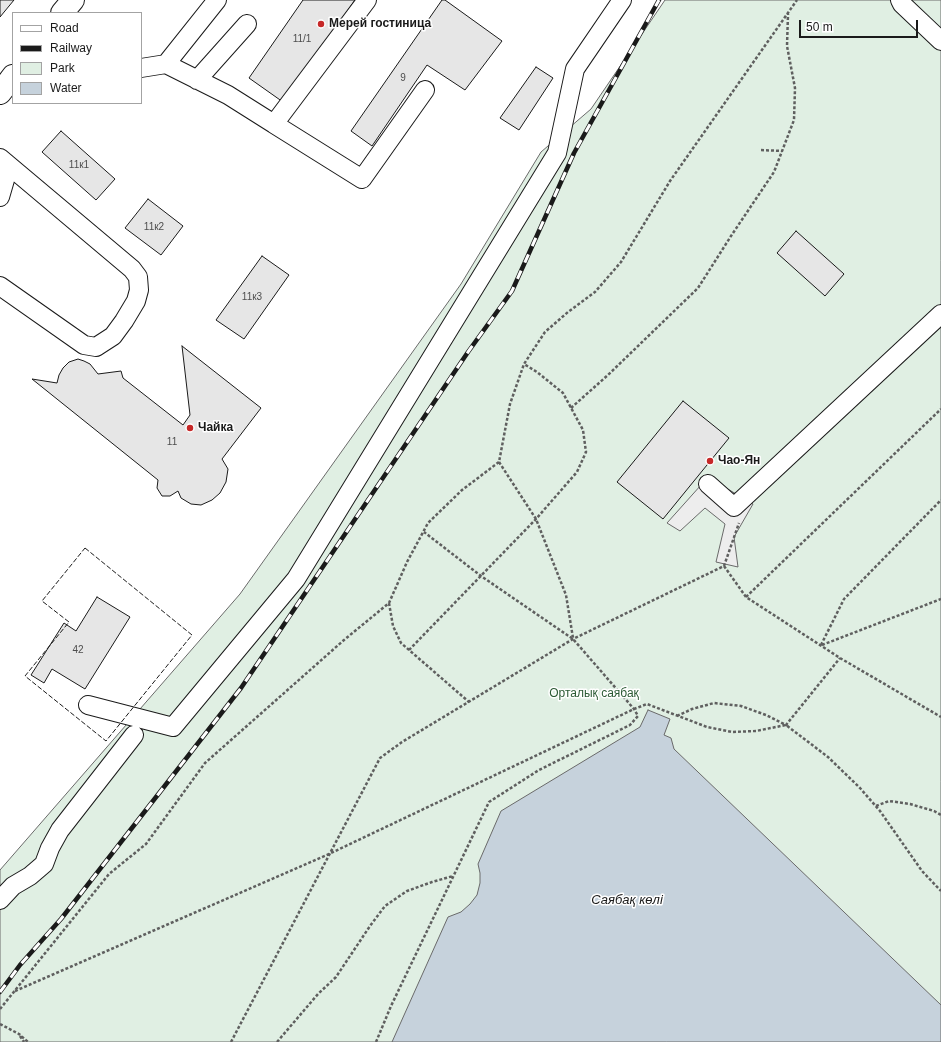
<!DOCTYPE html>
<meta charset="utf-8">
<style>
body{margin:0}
#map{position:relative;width:941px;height:1042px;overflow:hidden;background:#fff;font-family:Arial,sans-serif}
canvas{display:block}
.legend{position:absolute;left:12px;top:12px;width:130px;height:92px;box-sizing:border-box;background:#fff;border:1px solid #a3a3a3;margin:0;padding:5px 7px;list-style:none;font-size:12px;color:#1a1a1a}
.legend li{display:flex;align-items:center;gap:8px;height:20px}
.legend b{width:20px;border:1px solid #a3a3a3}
.scale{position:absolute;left:799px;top:20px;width:119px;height:18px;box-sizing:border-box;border:2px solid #1a1a1a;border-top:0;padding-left:5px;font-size:12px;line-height:14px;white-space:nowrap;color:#1a1a1a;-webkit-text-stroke:3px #fff;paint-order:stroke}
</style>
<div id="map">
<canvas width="941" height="1042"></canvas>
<ul class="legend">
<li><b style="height:5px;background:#fff"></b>Road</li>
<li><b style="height:5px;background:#1a1a1a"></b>Railway</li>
<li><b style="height:11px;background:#e0efe3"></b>Park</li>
<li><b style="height:11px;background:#c6d2dc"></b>Water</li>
</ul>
<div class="scale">50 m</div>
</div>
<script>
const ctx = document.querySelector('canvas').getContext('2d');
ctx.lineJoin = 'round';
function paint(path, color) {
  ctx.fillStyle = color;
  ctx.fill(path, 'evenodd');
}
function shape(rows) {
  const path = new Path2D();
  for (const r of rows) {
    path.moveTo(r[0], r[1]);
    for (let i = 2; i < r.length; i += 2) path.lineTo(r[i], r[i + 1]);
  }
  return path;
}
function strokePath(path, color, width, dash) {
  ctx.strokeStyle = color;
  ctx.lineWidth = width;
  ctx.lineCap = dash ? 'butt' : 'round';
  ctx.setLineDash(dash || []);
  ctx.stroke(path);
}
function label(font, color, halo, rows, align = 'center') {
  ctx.font = font + ' Arial,sans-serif';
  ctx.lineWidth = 3;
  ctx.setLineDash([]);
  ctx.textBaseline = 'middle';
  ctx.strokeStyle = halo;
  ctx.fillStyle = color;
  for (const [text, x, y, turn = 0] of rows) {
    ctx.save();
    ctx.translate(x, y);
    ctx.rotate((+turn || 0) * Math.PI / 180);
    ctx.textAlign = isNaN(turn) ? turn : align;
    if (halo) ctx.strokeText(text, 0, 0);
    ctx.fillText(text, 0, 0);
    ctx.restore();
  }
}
const green = shape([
 [665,0,941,0,941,1042,0,1042,0,870,240,594,461,284,541,152,591,109,665,0]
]);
paint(green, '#e0efe3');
strokePath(green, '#6a6a6a', 1);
const parking = shape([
 [710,475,721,485,753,504,734,537,738,567,716,562,725,524,705,508,680,531,667,523,710,475]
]);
paint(parking, '#ededed');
strokePath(parking, '#6a6a6a', 1);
const water = shape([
 [648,710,670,719,664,735,671,738,674,749,941,1005,941,1042,392,1042,448,917,461,912,470,904,477,895,480,883,480,873,478,864,501,811,640,727,648,710]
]);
paint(water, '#c6d2dc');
strokePath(water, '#6a6a6a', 1);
const building = shape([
 [0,0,14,0,0,17,0,0],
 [303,0,355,0,283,102,249,78,303,0],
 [442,0,445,0,502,41,465,90,427,65,372,146,351,131,442,0],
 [536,67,553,78,519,130,500,118,536,67],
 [61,131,115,179,96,200,42,152,61,131],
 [148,199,183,226,161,255,125,228,148,199],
 [796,231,844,274,825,296,777,253,796,231],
 [262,256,289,275,244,339,216,320,262,256],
 [182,346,261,408,222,459,228,469,226,482,220,493,212,500,201,505,191,504,181,498,178,491,170,496,162,496,157,488,158,480,32,379,57,383,59,375,63,368,69,362,78,359,84,361,90,364,98,374,121,371,123,378,183,425,190,415,182,346],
 [683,401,729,438,663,519,617,482,683,401],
 [97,597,130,617,85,689,52,669,44,683,31,675,64,623,76,631,97,597]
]);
paint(building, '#e6e6e6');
strokePath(building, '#1a1a1a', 1);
const minor = shape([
 [900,0,902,4,941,41],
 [166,64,228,95,274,124,367,0],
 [141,68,166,64,217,0],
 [197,80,247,24],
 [274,124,362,179,425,90],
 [0,158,132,269,138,277,139,290,136,301,124,321,113,336,96,347,84,345,0,286],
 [0,197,9,166],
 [708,484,734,507,941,314],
 [88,705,173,727,296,579,557,153,575,69,622,0],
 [0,900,13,886,30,876,44,864,50,848,60,830,134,735]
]);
const major = shape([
 [62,13,73,0],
 [0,93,13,76]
]);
strokePath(minor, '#1a1a1a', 20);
strokePath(major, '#1a1a1a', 24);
strokePath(shape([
 [761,150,782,151],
 [571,408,608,375,698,288,731,236,774,172,794,120,795,88,787,46,788,14],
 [499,462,536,519,566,595,573,638],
 [724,566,746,597,840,658,941,717],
 [746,597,941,409],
 [389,603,393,626,401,643,469,702],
 [821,645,844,599,941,500],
 [822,645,941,599],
 [409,650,536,519,577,472,586,452,583,430,563,393,537,372,524,364],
 [677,716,692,709,714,703,741,706,766,715,786,725,840,658],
 [876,806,889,801,910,804,934,811,941,815],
 [15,991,329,854,634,709,647,704,707,727,732,732,756,731,786,725,828,757,860,788,880,811,922,871,941,891],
 [0,1009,109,874,146,844,205,763,344,640,389,603,407,562,428,523,462,490,499,462,510,404,524,364,545,332,568,312,595,292,621,262,670,181,797,0],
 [0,1024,19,1034,28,1042],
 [20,1036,24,1042],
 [231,1042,380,758,402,742,573,639,724,566,739,523],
 [277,1042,318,994,336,977,370,926,385,906,407,891,432,882,453,876],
 [376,1042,391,1006,489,802,539,770,630,725,638,716,634,709,573,639,481,576,424,532]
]), '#5f5f5f', 2.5, [3, 2]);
strokePath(minor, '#fff', 18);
strokePath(major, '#fff', 22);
const rail = shape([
 [0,992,20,965,61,919,241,688,468,352,512,291,574,153,659,0]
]);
strokePath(rail, '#1a1a1a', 4.5);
strokePath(rail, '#fff', 3, [9]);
strokePath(shape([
 [85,548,192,635,106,741,25,676,69,622,42,601,85,548]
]), '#1a1a1a', 1, [5, 2]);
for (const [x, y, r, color] of [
 [321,24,4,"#c62828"],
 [190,428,4,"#c62828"],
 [710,461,4,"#c62828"]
]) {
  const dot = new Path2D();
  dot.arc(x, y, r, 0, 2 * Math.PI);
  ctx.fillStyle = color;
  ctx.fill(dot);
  strokePath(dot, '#fff', 1.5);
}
label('10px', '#4d4d4d', null, [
 ["11/1",302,39],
 ["9",403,78],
 ["11к1",79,165],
 ["11к2",154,227],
 ["11к3",252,297],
 ["11",172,442],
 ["42",78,650]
]);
label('bold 12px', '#1a1a1a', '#fff', [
 ["Мерей гостиница",329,24],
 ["Чайка",198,428],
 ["Чао-Ян",718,461]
], 'left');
label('12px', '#2b5a34', '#fff', [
 ["Орталық саябақ",594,694]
]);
label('italic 13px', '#1a1a1a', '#fff', [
 ["Саябақ көлі",627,900]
]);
</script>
